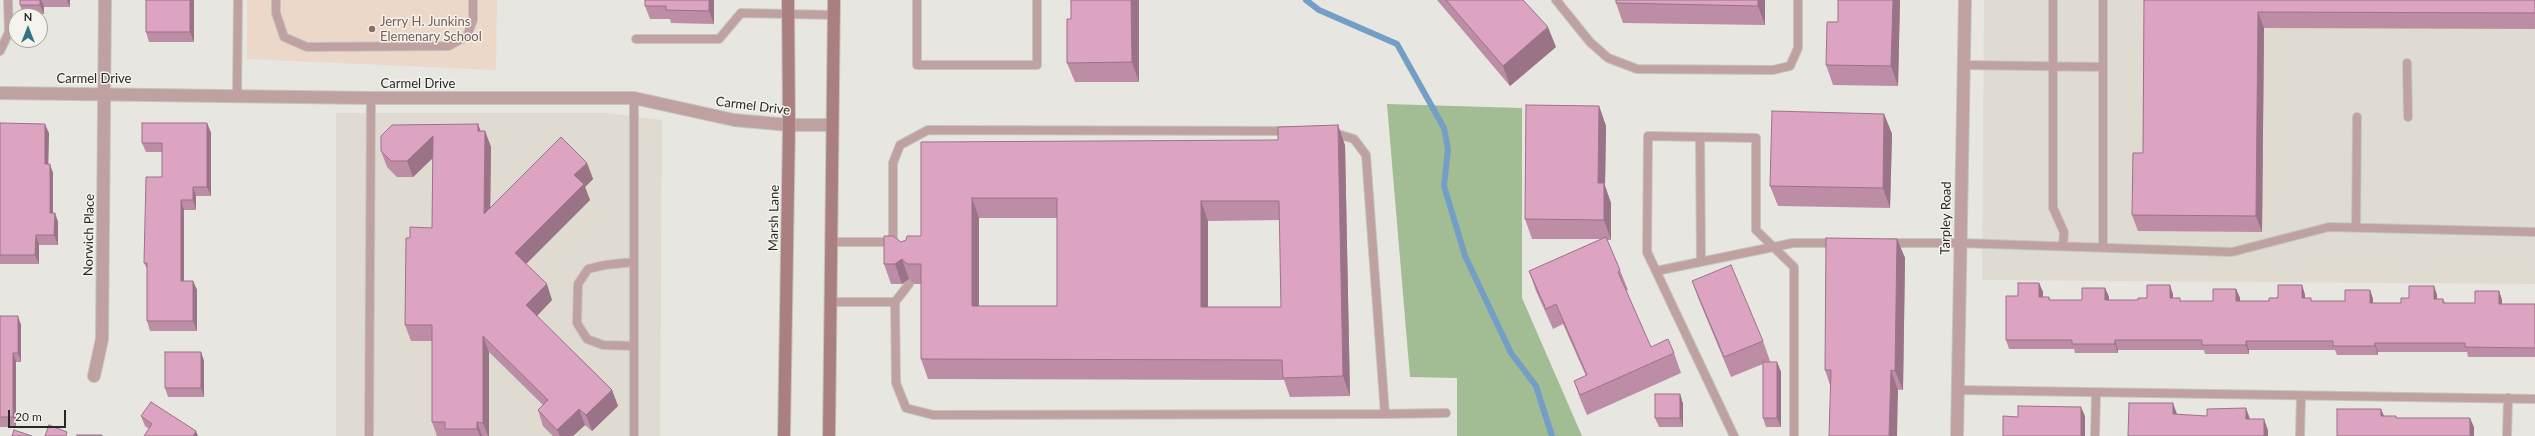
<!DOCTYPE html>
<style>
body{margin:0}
#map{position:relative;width:2535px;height:436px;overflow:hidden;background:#e7e6e1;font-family:Lato,sans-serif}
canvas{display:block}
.north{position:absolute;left:8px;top:8px;width:40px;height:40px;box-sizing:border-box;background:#f5f3ee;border:1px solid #a3a29e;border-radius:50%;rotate:0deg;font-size:11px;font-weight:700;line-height:16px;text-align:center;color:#282826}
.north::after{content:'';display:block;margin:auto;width:14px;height:18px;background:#327186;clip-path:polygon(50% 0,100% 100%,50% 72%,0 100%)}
.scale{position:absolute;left:8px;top:410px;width:58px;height:18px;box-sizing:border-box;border:2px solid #282826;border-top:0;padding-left:5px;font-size:12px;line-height:14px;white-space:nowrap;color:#282826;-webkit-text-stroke:3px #f5f3ee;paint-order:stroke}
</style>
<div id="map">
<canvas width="2535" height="436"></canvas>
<div class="north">N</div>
<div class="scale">20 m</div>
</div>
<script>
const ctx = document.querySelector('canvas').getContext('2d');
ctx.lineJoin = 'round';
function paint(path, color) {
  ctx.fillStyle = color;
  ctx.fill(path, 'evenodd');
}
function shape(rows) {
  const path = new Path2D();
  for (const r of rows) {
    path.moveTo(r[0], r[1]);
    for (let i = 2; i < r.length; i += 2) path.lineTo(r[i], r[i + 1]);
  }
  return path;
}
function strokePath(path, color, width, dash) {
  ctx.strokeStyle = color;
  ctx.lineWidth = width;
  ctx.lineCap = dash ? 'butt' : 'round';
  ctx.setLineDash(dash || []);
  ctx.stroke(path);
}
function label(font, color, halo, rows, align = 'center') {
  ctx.font = font + ' Lato,sans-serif';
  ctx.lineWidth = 3;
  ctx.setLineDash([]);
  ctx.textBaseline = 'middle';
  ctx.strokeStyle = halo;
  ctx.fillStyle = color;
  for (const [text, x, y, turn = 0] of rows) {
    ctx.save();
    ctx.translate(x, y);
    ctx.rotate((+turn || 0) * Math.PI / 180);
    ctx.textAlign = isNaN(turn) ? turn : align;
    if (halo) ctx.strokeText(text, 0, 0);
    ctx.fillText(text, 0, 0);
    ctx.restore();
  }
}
paint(shape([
 [1984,0,2535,0,2535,284,1982,280],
 [336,113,607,113,662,120,660,436,336,436]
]), '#dfdbd0');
paint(shape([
 [247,0,497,0,496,70,247,59]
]), '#ecd8c9');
paint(shape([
 [1387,104,1522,108,1522,298,1582,436,1457,436,1457,378,1410,377]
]), '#a2bd93');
strokePath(shape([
 [1306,0,1319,10,1397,44,1444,128,1448,149,1444,186,1465,256,1511,353,1536,386,1552,436]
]), '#739ec6', 6);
const service = shape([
 [276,0,276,13,284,37,307,47,449,46,467,36,473,20,473,0],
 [917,0,917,65,1037,65,1037,0],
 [1556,0,1590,42,1608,58,1637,69,1773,70,1790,66,1798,48,1798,0],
 [2053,0,2053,208,2064,232,2063,246],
 [2103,0,2103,67],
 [636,39,719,39,741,13,834,15],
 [0,51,9,32,8,0],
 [2407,63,2408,117],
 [1963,65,2103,67,2103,247],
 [237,96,238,0],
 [1700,137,1701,262],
 [2356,228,2357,117],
 [831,242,893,242],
 [1889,243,1959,243,2232,252,2329,227,2535,232],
 [897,245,893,242,893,163,900,145,928,130,1288,131],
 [1656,271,1793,243,1837,243],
 [909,284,895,302,896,383,906,408,933,415,1385,414,1366,155,1354,139,1331,132],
 [831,302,895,302],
 [634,346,603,345,587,339,577,323,578,284,588,269,605,265,634,262],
 [1957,390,2535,399],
 [1385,414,1446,413],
 [369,436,371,98],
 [634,436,634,98],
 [1734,436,1647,252,1648,136,1756,138,1756,230,1794,267,1794,436],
 [2095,436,2096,393],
 [2300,436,2301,396],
 [2507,436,2508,398]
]);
const minor = shape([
 [0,93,371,98,634,98,734,120,789,125,832,125],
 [94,376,102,339,105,0],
 [1957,436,1965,0]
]);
const secondary = shape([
 [784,436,789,125,788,0],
 [829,436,834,0]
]);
strokePath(service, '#c5c4bf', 10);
strokePath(minor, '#c5c4bf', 14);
strokePath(secondary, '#c5c4bf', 14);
strokePath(service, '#bea1a0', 8);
strokePath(minor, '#bea1a0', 12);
strokePath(secondary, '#a97f7f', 12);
paint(shape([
 [20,0,70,0,70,7,44,7,44,14,23,14,20,5],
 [194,0,194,42,149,42,146,32],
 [645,0,714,0,714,24,671,23,670,19,650,19,645,6],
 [1139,0,1139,82,1075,82,1067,63,1071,19],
 [1437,0,1523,0,1556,47,1510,86],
 [1765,0,1765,25,1623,23,1616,3],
 [1900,0,1898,86,1833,85,1826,65],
 [2144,0,2535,0,2535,29,2264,28,2262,232,2138,231,2132,215,2143,153],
 [1599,106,1606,126,1605,186,1611,203,1611,240,1607,240,1620,270,1628,290,1626,291,1651,347,1674,353,1681,373,1587,415,1581,401,1574,381,1586,376,1563,324,1553,329,1536,291,1529,271,1601,239,1532,239,1525,219],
 [1884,114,1892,134,1890,208,1778,206,1770,186],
 [0,123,49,133,48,164,53,173,53,213,55,213,58,222,58,245,39,245,39,264,0,264],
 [207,123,211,133,211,196,196,196,196,210,184,210,184,281,193,281,197,290,197,331,150,331,147,321,147,269,144,263,162,177,162,152,146,152,142,143],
 [478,124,480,131,485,131,491,147,490,208,587,163,593,179,585,187,590,200,526,264,552,300,537,316,612,390,618,406,592,431,585,425,573,436,553,436,543,426,538,410,543,405,489,352,489,436,437,436,432,422,432,341,411,341,405,325,410,238,432,228,433,158,413,177,397,177,387,167,381,151],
 [921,142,1345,145,1350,396,1290,397,1284,380,928,379,921,359,921,284,914,284,909,279,902,284,891,284,884,264,901,242,921,236],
 [979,218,1057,218,1057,306,979,306],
 [1280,220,1281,307,1208,307,1208,221],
 [1897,239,1905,258,1903,390,1830,385,1825,370],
 [1692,281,1763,341,1770,361,1768,362,1777,362,1781,372,1781,427,1766,427,1763,418,1763,364,1731,377,1699,300],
 [2039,283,2043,292,2043,297,2049,297,2050,300,2082,300,2105,288,2109,297,2109,300,2138,300,2173,294,2173,298,2181,301,2213,301,2236,289,2240,298,2240,301,2269,301,2302,285,2305,295,2305,298,2312,301,2345,301,2370,290,2373,299,2373,303,2401,303,2434,286,2437,295,2437,299,2443,299,2445,303,2475,303,2499,291,2502,300,2502,304,2535,304,2535,357,2468,357,2467,352,2378,352,2378,355,2337,355,2335,350,2249,350,2249,354,2205,354,2204,350,2118,350,2118,353,2075,353,2074,349,2009,349,2006,340,2018,296],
 [0,316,21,325,21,362,16,362,16,427,0,427],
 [201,352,204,361,204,397,168,397,165,388],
 [1680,394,1683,404,1683,427,1659,427,1655,418],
 [141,416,198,436,149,429,145,426]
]), '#bd8da6');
paint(shape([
 [40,0,41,0,44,7,44,14,40,5],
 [67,0,70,0,70,7],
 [190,0,194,0,194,42,190,32],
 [709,0,714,0,714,24,709,11],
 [1131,0,1139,0,1139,82,1132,62],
 [1758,0,1765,0,1765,25,1758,6],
 [1893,0,1900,0,1898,86,1891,66],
 [2258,12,2264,28,2262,232,2256,216],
 [1548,27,1556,47,1510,86,1503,66],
 [1599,106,1606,126,1605,186,1611,203,1611,240,1604,220,1598,183],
 [1884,114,1892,134,1890,208,1883,188],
 [207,123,211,133,211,196,207,187],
 [45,124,49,133,48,173,45,164],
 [478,124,484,140,478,131],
 [1338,125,1345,145,1350,396,1343,376],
 [485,131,491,147,490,230,484,214],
 [433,136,439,152,413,177,407,161],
 [587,163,593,179,585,187,590,200,521,269,515,253,574,175],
 [50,164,53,173,53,222,50,213],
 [193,187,196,196,196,210,193,200],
 [972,198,979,218,979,326,972,306],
 [181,200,184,210,184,290,181,281],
 [1201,201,1208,221,1208,327,1201,307],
 [55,213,58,222,58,245,54,235],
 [36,235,39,245,39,264,35,255],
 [1897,239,1905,258,1903,390,1895,371],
 [902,259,909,279,902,284,895,264],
 [193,281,197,290,197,331,193,321],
 [2039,283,2043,292,2043,306,2039,297],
 [547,284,552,300,532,321,526,305],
 [2170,285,2173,294,2173,308,2170,298],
 [2302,285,2305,295,2305,308,2302,298],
 [2434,286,2437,295,2437,308,2434,299],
 [2105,288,2109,297,2109,309,2105,300],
 [2236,289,2240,298,2240,311,2236,301],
 [2370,290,2373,299,2373,312,2370,303],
 [2499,291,2502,300,2502,313,2499,304],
 [18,316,21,325,21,362,18,353],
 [483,336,489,352,489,436,488,436,483,423],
 [2115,340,2118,350,2118,353,2115,344],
 [2246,341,2249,350,2249,354,2246,345],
 [2375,343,2378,352,2378,355,2375,346],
 [201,352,204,361,204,397,201,388],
 [13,353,16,362,16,427,13,417],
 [1777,362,1781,372,1781,427,1777,418],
 [1891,370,1898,390,1897,436,1889,436],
 [612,390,618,406,592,431,586,415],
 [1680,394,1683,404,1683,427,1680,418],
 [2173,403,2177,414,2173,414],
 [2081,407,2085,416,2085,436,2081,436],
 [2246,408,2250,419,2246,419],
 [579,409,585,425,573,436,560,436,557,430],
 [2381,409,2385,418,2381,416],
 [2470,418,2474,427,2474,436,2470,436],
 [2264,419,2268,430,2268,436,2264,436],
 [477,422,482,436,480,436,477,429],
 [196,431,198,436,193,436]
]), '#9a7387');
const building = shape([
 [20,0,40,0,40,5,20,5,20,0],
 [146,0,190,0,190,32,146,32,146,0],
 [645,0,709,0,709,11,666,10,666,6,645,6,645,0],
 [1071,0,1131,0,1132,62,1067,63,1067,19,1071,19,1071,0],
 [1446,0,1523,0,1548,27,1503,66,1446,0],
 [1616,0,1758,0,1758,6,1616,3,1616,0],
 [1838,0,1893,0,1891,66,1826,65,1827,22,1838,22,1838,0],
 [2144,0,2535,0,2535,13,2258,12,2256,216,2132,215,2133,153,2143,153,2144,0],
 [1526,105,1599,106,1598,183,1604,183,1604,220,1525,219,1526,105],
 [1772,111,1884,114,1883,188,1770,186,1772,111],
 [0,123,45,124,45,164,50,164,50,213,55,213,54,235,36,235,35,255,0,255,0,123],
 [142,123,207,123,207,187,193,187,193,200,181,200,181,281,193,281,193,321,147,321,147,263,144,263,146,177,162,177,162,143,142,143,142,123],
 [478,124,478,131,485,131,484,214,561,137,587,163,574,175,584,184,515,253,547,284,526,305,612,390,586,415,579,409,557,430,538,410,548,400,483,336,483,423,477,422,477,429,445,429,445,422,432,422,432,325,405,325,406,238,410,238,410,227,432,228,433,136,407,161,391,161,381,151,381,136,392,125,478,124],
 [1338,125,1343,376,1283,378,1282,360,921,359,921,264,907,264,902,259,895,264,884,264,884,236,893,236,901,242,906,240,907,236,921,236,921,142,1278,140,1278,127,1338,125],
 [972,198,1057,198,1057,306,972,306,972,198],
 [1201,201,1279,201,1281,307,1201,307,1201,201],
 [1606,237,1620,270,1618,272,1651,347,1668,339,1674,353,1580,395,1574,381,1587,375,1556,304,1546,309,1529,271,1606,237],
 [1826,238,1897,239,1895,371,1891,370,1889,436,1829,436,1831,370,1825,370,1826,238],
 [1731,265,1763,341,1724,357,1692,281,1731,265],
 [2018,283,2039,283,2039,297,2049,297,2049,300,2082,300,2082,288,2105,288,2105,300,2138,300,2138,298,2147,298,2147,285,2170,285,2170,298,2180,298,2180,301,2213,301,2213,289,2236,289,2236,301,2269,301,2269,298,2278,298,2278,285,2302,285,2302,298,2311,298,2311,301,2345,301,2345,290,2370,290,2370,303,2401,303,2401,298,2409,298,2409,286,2434,286,2434,299,2443,299,2443,303,2475,303,2475,291,2499,291,2499,304,2535,304,2535,348,2465,347,2465,343,2375,343,2375,346,2333,346,2333,341,2246,341,2246,345,2202,345,2202,340,2115,340,2115,344,2072,344,2072,340,2006,340,2006,296,2018,296,2018,283],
 [0,316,18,316,18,353,13,353,13,417,0,417,0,316],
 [165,352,201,352,201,388,165,388,165,352],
 [1763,362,1777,362,1777,418,1763,418,1763,362],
 [1655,394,1680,394,1680,418,1655,418,1655,394],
 [151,402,196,431,193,436,144,436,152,424,141,416,151,402],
 [2129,403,2173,403,2173,414,2207,416,2207,409,2246,408,2246,419,2264,419,2264,436,2128,436,2129,403],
 [2018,406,2081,407,2081,436,2003,436,2003,416,2018,417,2018,406],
 [2337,409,2381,409,2381,416,2396,416,2396,418,2470,418,2470,436,2337,436,2337,409],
 [49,425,67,432,66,436,45,436,49,425],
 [14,430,32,436,12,436,14,430],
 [77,435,102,435,102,436,77,436,77,435]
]);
paint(building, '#dca4c1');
strokePath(building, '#9a7387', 1);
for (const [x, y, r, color] of [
 [372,29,4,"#8d6e63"]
]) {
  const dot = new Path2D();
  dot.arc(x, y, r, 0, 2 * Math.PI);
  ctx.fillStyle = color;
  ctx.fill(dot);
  strokePath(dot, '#f5f3ee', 1.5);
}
label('13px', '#785e54', '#f5f3ee', [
 ["Jerry H. Junkins",380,22],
 ["Elemenary School",380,37]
], 'left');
label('13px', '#282826', '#f5f3ee', [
 ["Carmel Drive",94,79],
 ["Carmel Drive",418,84],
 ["Carmel Drive",753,106,7],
 ["Marsh Lane",774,218,-89],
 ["Tarpley Road",1946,218,-89],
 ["Norwich Place",89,235,-89]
]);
</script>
